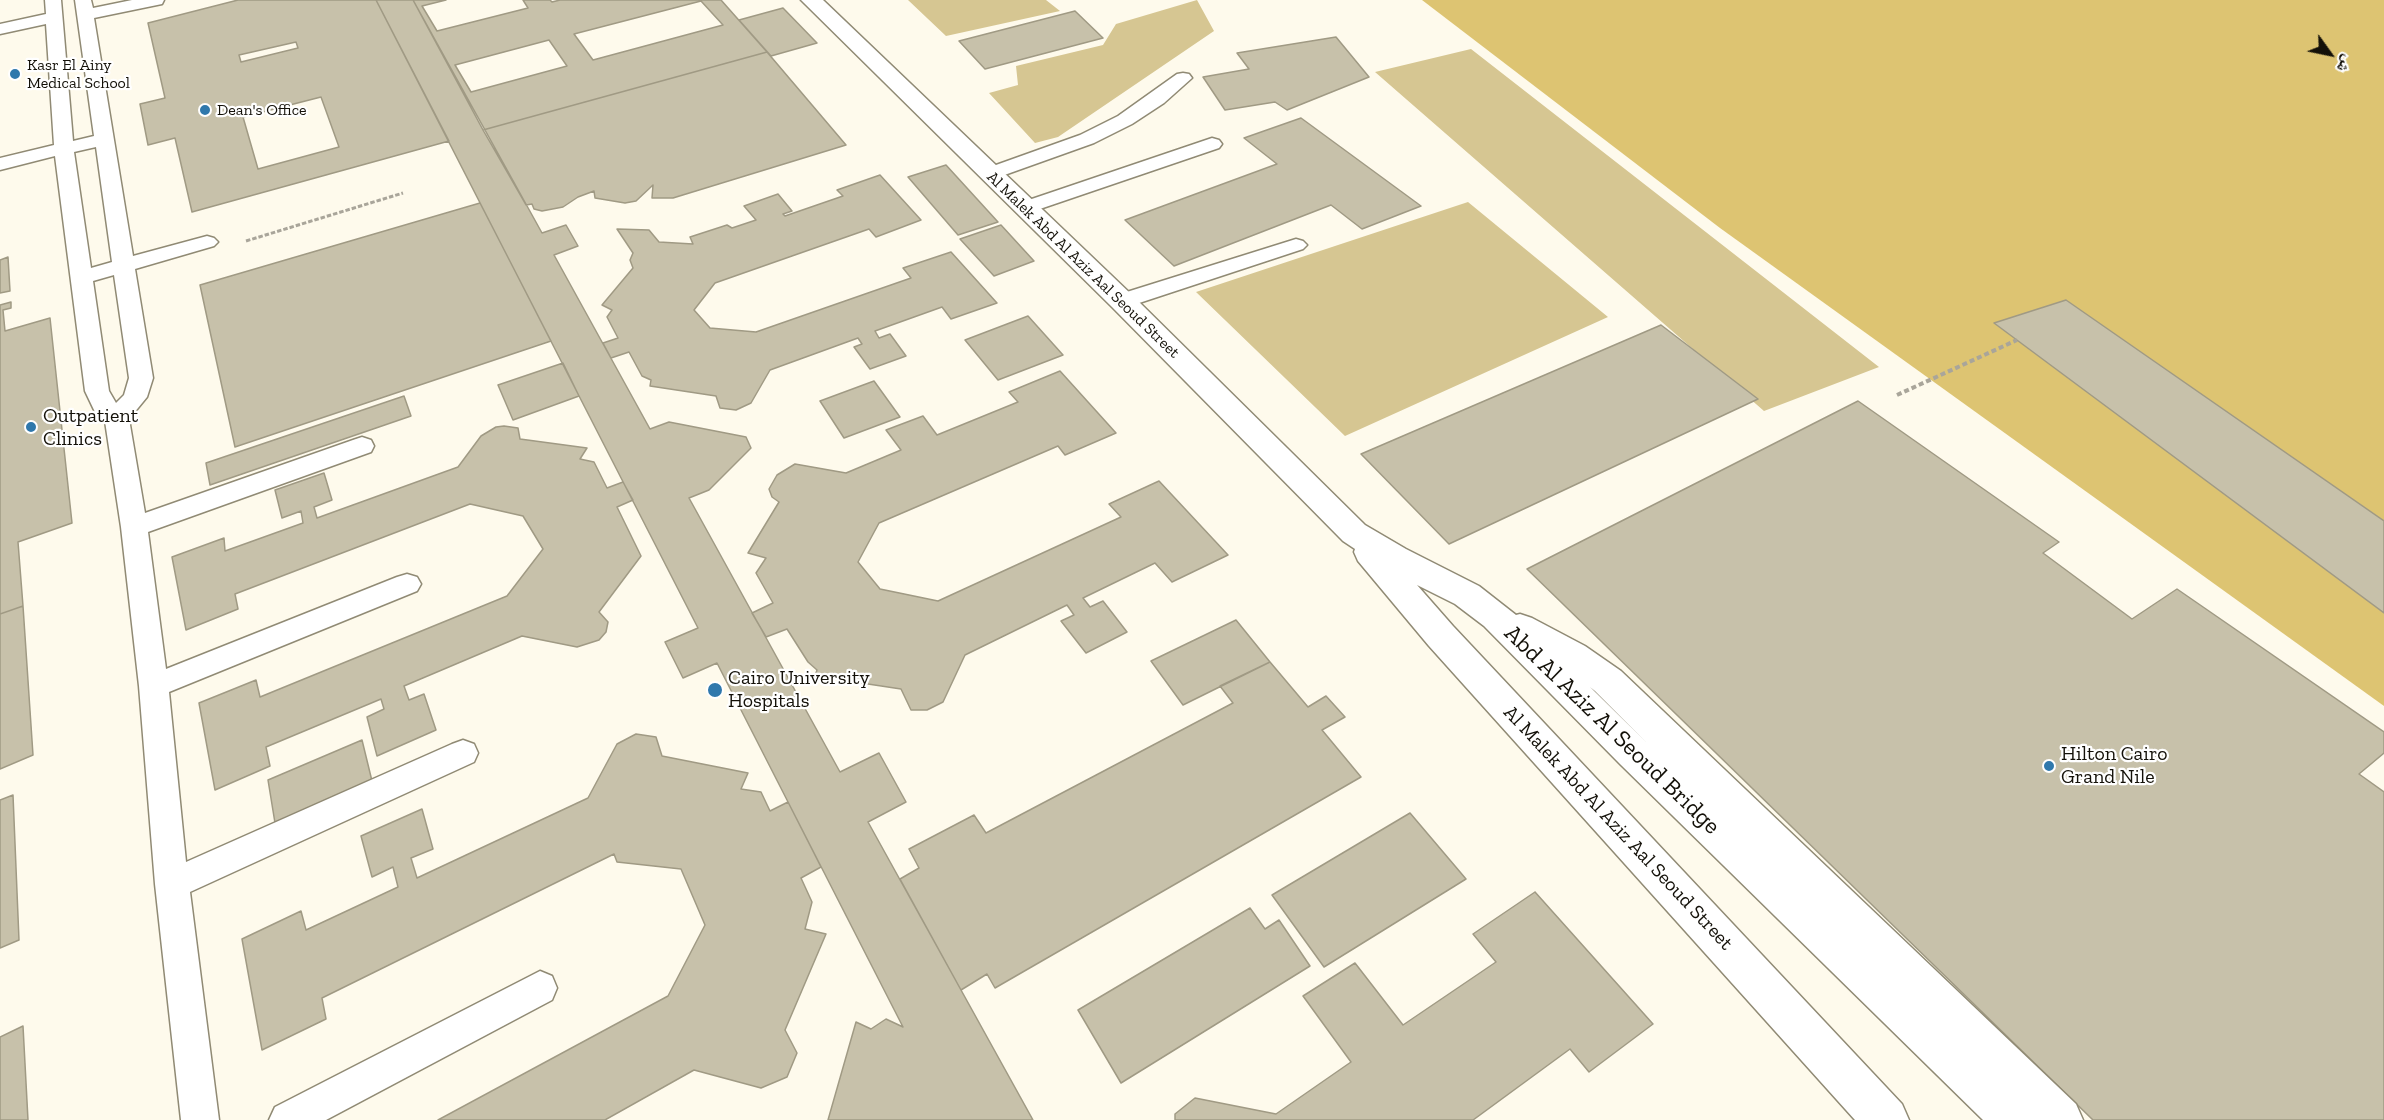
<!DOCTYPE html>
<meta charset="utf-8">
<style>
body{margin:0}
#map{position:relative;width:2384px;height:1120px;overflow:hidden;background:#fefaec;font-family:"Zilla Slab","Noto Naskh Arabic",serif}
canvas{display:block}
.north{position:absolute;left:2300px;top:24px;width:60px;height:60px;-webkit-text-stroke:4px #fff;paint-order:stroke;rotate:123deg;font-size:16px;font-weight:700;line-height:24px;text-align:center;color:#131008}
.north::after{content:'';display:block;margin:auto;width:21px;height:27px;background:#131008;clip-path:polygon(50% 0,100% 100%,50% 72%,0 100%)}
</style>
<div id="map">
<canvas width="2384" height="1120"></canvas>
<div class="north">ش</div>
</div>
<script>
const ctx = document.querySelector('canvas').getContext('2d');
ctx.lineJoin = 'round';
function paint(path, color) {
  ctx.fillStyle = color;
  ctx.fill(path, 'evenodd');
}
function shape(rows) {
  const path = new Path2D();
  for (const r of rows) {
    path.moveTo(r[0], r[1]);
    for (let i = 2; i < r.length; i += 2) path.lineTo(r[i], r[i + 1]);
  }
  return path;
}
function strokePath(path, color, width, dash) {
  ctx.strokeStyle = color;
  ctx.lineWidth = width;
  ctx.lineCap = dash ? 'butt' : 'round';
  ctx.setLineDash(dash || []);
  ctx.stroke(path);
}
function label(font, color, halo, rows, align = 'center') {
  ctx.font = font + ' "Zilla Slab",serif';
  ctx.lineWidth = 4.5;
  ctx.setLineDash([]);
  ctx.textBaseline = 'middle';
  ctx.strokeStyle = halo;
  ctx.fillStyle = color;
  for (const [text, x, y, turn = 0] of rows) {
    ctx.save();
    ctx.translate(x, y);
    ctx.rotate((+turn || 0) * Math.PI / 180);
    ctx.textAlign = isNaN(turn) ? turn : align;
    if (halo) ctx.strokeText(text, 0, 0);
    ctx.fillText(text, 0, 0);
    ctx.restore();
  }
}
paint(shape([
 [908,0,1046,0,1060,11,946,36],
 [1197,0,1214,31,1058,137,1035,143,989,93,1018,85,1016,66,1103,45,1116,24],
 [1471,49,1879,367,1764,411,1375,72],
 [1468,202,1608,317,1345,436,1196,292]
]), '#d6c692');
paint(shape([
 [1422,0,2384,0,2384,706,1720,228]
]), '#ddc472');
const building = shape([
 [238,0,376,0,449,141,192,212,175,138,148,145,140,104,165,98,148,23,238,0],
 [296,42,298,48,241,62,239,55,296,42],
 [321,97,339,147,258,169,243,117,321,97],
 [376,0,413,0,542,233,566,225,578,246,554,255,650,429,669,422,746,437,751,448,709,490,689,498,840,772,879,753,906,802,868,822,1033,1120,828,1120,856,1022,871,1029,886,1019,903,1027,717,663,683,678,665,642,698,628,376,0],
 [413,0,446,0,422,6,437,31,528,8,523,0,550,0,552,2,560,0,721,0,767,52,483,130,413,0],
 [701,1,723,25,593,60,574,34,701,1],
 [549,40,567,66,471,92,455,65,549,40],
 [783,8,817,43,771,56,739,20,783,8],
 [1075,11,1103,38,985,69,959,41,1075,11],
 [1336,37,1369,77,1287,110,1275,102,1225,110,1203,77,1249,69,1237,53,1336,37],
 [767,52,846,145,673,198,652,198,653,185,636,201,625,203,595,198,594,191,578,197,563,207,542,211,534,209,532,204,526,205,483,130,767,52],
 [1301,118,1421,206,1362,229,1331,205,1174,266,1125,220,1277,164,1244,138,1301,118],
 [946,165,998,222,958,235,908,177,946,165],
 [880,175,921,220,876,237,869,229,715,283,694,310,710,328,756,332,911,278,903,268,951,252,997,303,951,319,942,307,875,331,879,338,890,334,906,356,870,369,854,347,862,344,858,338,770,370,751,403,736,410,720,408,716,396,650,386,651,380,642,376,629,352,611,358,603,343,618,338,607,317,612,310,602,305,633,268,630,260,633,253,617,229,649,230,659,242,693,244,690,237,727,225,732,228,756,220,744,206,778,194,792,211,783,214,785,216,843,196,837,190,880,175],
 [480,203,551,341,235,447,200,285,480,203],
 [1001,225,1034,261,994,276,960,239,1001,225],
 [8,257,10,291,0,293,0,260,8,257],
 [2066,300,2384,521,2384,613,1994,323,2066,300],
 [11,302,11,308,3,310,5,331,50,318,72,523,18,542,23,606,0,614,0,305,11,302],
 [1028,316,1063,355,998,380,965,340,1028,316],
 [1661,325,1758,399,1449,544,1361,454,1661,325],
 [563,363,579,396,513,420,498,385,563,363],
 [1060,371,1116,433,1065,455,1058,446,879,523,858,562,880,589,938,601,1121,517,1109,504,1159,481,1228,555,1172,582,1155,563,1083,598,1090,607,1103,601,1127,632,1086,653,1061,621,1074,615,1067,605,965,655,943,702,927,710,911,710,901,689,815,676,817,670,808,662,787,629,766,637,752,613,773,603,756,573,766,558,748,553,779,502,772,497,769,489,777,475,795,464,846,473,901,450,886,430,923,416,937,435,1018,402,1009,392,1060,371],
 [874,381,900,417,844,438,820,401,874,381],
 [404,396,411,416,210,485,206,463,404,396],
 [1858,401,2059,542,2043,553,2132,619,2177,589,2384,732,2384,753,2359,774,2384,792,2384,1120,2093,1120,1527,569,1858,401],
 [504,426,518,428,520,439,587,448,580,459,594,462,607,488,623,482,633,500,617,507,641,556,599,612,608,622,606,632,599,640,577,647,522,636,404,686,409,700,424,694,436,730,377,756,367,717,384,709,381,699,266,747,270,766,215,790,199,703,256,680,260,697,507,596,543,549,523,516,470,504,235,594,238,609,186,630,172,557,224,538,225,551,303,523,301,511,282,518,275,490,324,473,332,500,314,507,317,518,458,467,481,436,496,427,504,426],
 [23,606,33,755,0,769,0,614,23,606],
 [1236,620,1270,662,1183,705,1151,661,1236,620],
 [1270,662,1308,707,1326,696,1345,717,1322,730,1361,777,995,988,987,974,961,990,900,879,919,868,909,849,974,815,986,833,1233,703,1220,686,1270,662],
 [636,734,656,737,662,756,748,773,741,789,761,792,770,811,788,802,821,867,801,878,812,902,805,929,826,934,785,1030,797,1053,787,1077,761,1088,694,1070,605,1120,438,1120,668,996,705,925,681,869,617,862,614,854,322,998,326,1019,262,1050,242,939,301,911,306,930,398,887,393,867,372,877,361,836,422,809,433,849,411,858,417,878,588,798,617,744,636,734],
 [362,740,372,781,275,823,268,780,362,740],
 [13,795,19,940,0,948,0,800,13,795],
 [1410,813,1466,879,1324,967,1272,895,1410,813],
 [1535,892,1653,1024,1589,1072,1570,1049,1473,1120,1175,1120,1175,1114,1195,1098,1276,1114,1351,1062,1303,996,1355,963,1403,1025,1496,962,1473,934,1535,892],
 [1250,908,1265,929,1279,920,1310,966,1121,1083,1078,1010,1250,908],
 [23,1026,28,1120,0,1120,0,1037,23,1026]
]);
paint(building, '#c7c1aa');
strokePath(building, '#a09a84', 1.5);
const lane = shape([
 [45,0,61,0,73,141,94,136,75,0,91,0,93,8,132,0,164,0,162,4,94,18,133,256,207,236,214,238,218,242,214,246,135,269,153,378,147,397,129,419,145,513,353,440,362,437,371,440,374,446,371,452,148,532,166,669,397,577,407,574,417,577,421,584,417,591,169,692,186,862,452,744,463,740,474,744,478,753,474,762,190,892,219,1120,181,1120,155,884,139,686,121,527,105,421,95,412,85,391,55,156,0,170,0,158,54,145,46,24,0,34,0,24,46,14,45,0],
 [96,147,112,262,91,268,74,152,96,147],
 [114,275,129,378,124,395,116,403,109,391,93,281,114,275],
 [1183,73,1189,74,1192,78,1164,103,1132,124,1094,143,996,178,989,180,982,178,979,174,982,170,1080,135,1118,116,1177,74,1183,73],
 [1212,138,1219,140,1222,144,1219,148,1031,212,1024,214,1017,212,1014,208,1017,204,1212,138],
 [1296,239,1303,241,1307,245,1303,249,1130,306,1122,308,1114,306,1111,301,1114,296,1296,239],
 [540,971,552,976,557,988,552,1000,326,1120,269,1120,275,1107,540,971]
]);
const secondary = shape([
 [801,0,823,0,1132,295,1365,525,1406,549,1479,586,1516,615,1520,614,1532,618,1585,646,1621,671,2076,1104,2083,1120,1983,1120,1620,764,1484,626,1455,604,1417,585,1453,626,1902,1104,1909,1120,1855,1120,1429,646,1358,561,1354,552,1355,549,1343,541,1112,307,801,0],
 [1590,687,1595,691,1650,746,1646,742,1590,687]
]);
strokePath(lane, '#908a74', 3);
strokePath(secondary, '#908a74', 3);
strokePath(shape([
 [246,241,403,193]
]), '#a9a59a', 3, [4.5, 2]);
strokePath(shape([
 [1897,395,2017,340]
]), '#a9a59a', 4, [5, 3]);
paint(lane, '#fff');
paint(secondary, '#fff');
for (const [x, y, r, color] of [
 [15,74,6,"#2f78ac"],
 [205,110,6,"#2f78ac"],
 [31,427,6,"#2f78ac"],
 [715,690,8,"#2f78ac"],
 [2049,766,6,"#2f78ac"]
]) {
  const dot = new Path2D();
  dot.arc(x, y, r, 0, 2 * Math.PI);
  ctx.fillStyle = color;
  ctx.fill(dot);
  strokePath(dot, '#fff', 2);
}
label('16px', '#131008', '#fff', [
 ["Kasr El Ainy",27,65],
 ["Medical School",27,83],
 ["Dean's Office",217,110]
], 'left');
label('16px', '#131008', '#fff', [
 ["Al Malek Abd Al Aziz Aal Seoud Street",1083,265,44]
]);
label('20px', '#131008', '#fff', [
 ["Outpatient",43,416],
 ["Clinics",43,439],
 ["Cairo University",728,678],
 ["Hospitals",728,701],
 ["Hilton Cairo",2061,754],
 ["Grand Nile",2061,777]
], 'left');
label('20px', '#131008', '#fff', [
 ["Al Malek Abd Al Aziz Aal Seoud Street",1618,828,47]
]);
label('24px', '#131008', '#fff', [
 ["Abd Al Aziz Al Seoud Bridge",1612,730,44]
]);
</script>
